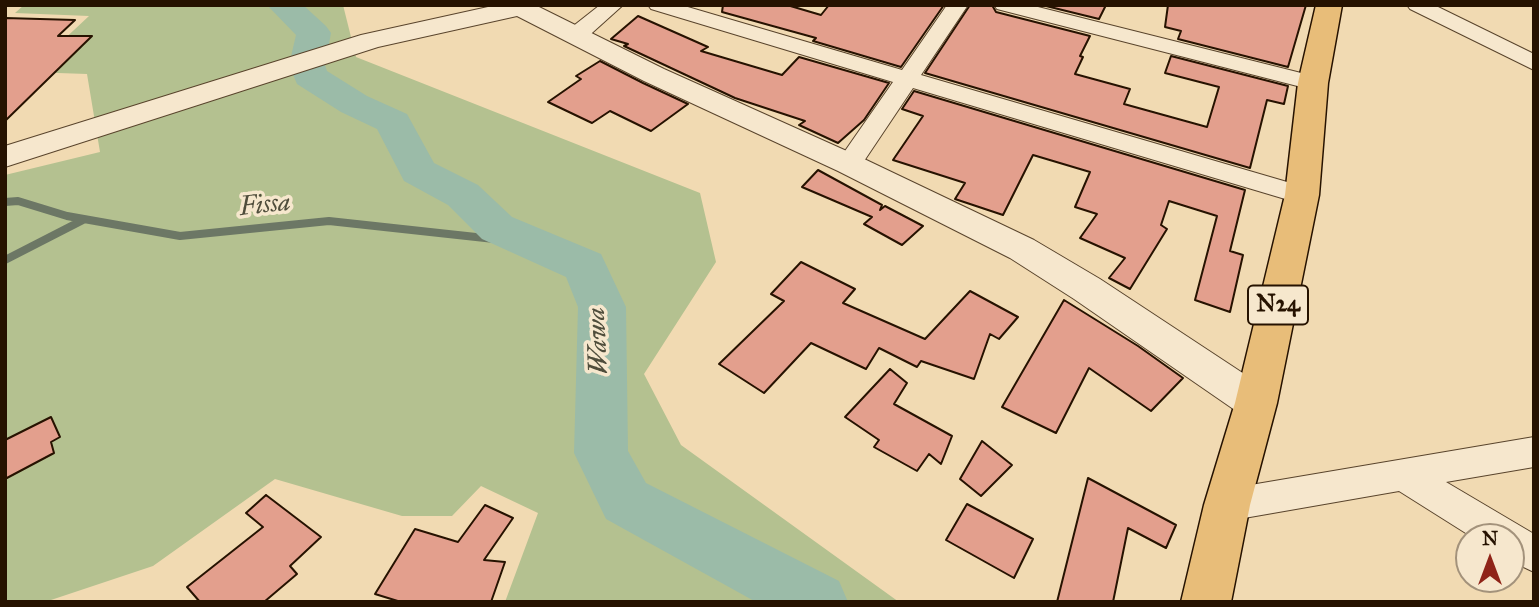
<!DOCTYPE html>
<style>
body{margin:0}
#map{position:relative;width:1539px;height:607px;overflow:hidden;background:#f1dab2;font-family:"IM FELL Great Primer",serif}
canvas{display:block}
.frame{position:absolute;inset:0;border:7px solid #261200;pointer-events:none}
.north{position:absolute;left:1455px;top:523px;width:70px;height:70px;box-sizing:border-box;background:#f6e7cd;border:2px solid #a3927b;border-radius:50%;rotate:0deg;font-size:19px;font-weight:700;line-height:28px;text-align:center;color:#261200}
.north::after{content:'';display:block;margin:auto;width:24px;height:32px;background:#8f2418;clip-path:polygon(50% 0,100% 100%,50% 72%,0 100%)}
</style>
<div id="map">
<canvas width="1539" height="607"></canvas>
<div class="frame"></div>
<div class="north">N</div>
</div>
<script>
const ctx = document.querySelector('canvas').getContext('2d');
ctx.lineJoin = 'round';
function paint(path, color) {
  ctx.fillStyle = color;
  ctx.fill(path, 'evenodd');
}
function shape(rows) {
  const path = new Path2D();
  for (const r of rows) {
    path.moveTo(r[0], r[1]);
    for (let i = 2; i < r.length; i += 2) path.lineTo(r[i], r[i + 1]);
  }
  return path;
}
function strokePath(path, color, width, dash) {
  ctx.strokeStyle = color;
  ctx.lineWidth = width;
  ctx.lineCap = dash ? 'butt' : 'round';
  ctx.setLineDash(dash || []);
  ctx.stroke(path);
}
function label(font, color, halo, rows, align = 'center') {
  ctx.font = font + ' "IM FELL Great Primer",serif';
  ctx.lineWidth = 7;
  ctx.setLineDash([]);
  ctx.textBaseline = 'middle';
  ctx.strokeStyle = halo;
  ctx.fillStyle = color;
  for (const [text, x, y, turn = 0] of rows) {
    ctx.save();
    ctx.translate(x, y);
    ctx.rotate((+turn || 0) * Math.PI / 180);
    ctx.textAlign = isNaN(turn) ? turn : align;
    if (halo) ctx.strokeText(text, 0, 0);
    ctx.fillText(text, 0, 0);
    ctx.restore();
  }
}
paint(shape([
 [24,5,343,5,356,57,700,193,716,262,644,374,681,445,899,602,505,602,538,513,481,486,452,516,402,516,275,479,153,566,45,602,5,602,5,175,100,152,87,74,29,72,89,16,15,13]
]), '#b4c190');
strokePath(shape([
 [5,202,18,201,67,216,180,236,329,221,531,243],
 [5,260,83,220]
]), '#6c7765', 8);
paint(shape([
 [267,5,303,5,326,26,331,33,325,65,327,71,367,96,407,114,434,163,478,185,512,217,601,254,626,307,628,451,646,483,839,581,848,602,756,602,606,519,574,453,578,307,566,277,482,239,448,205,404,181,377,129,341,112,297,84,289,65,296,35,267,5]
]), '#9bbba8');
const building = shape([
 [723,5,787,5,821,15,829,5,944,5,901,67,813,41,816,38,722,12,723,5],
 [970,5,992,5,996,12,1090,36,1080,56,1083,57,1075,74,1130,89,1124,104,1207,127,1219,87,1165,73,1171,56,1288,86,1284,104,1267,100,1250,168,925,73,970,5],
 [1042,5,1106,5,1099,19,1042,5],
 [1168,5,1306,5,1288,67,1178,39,1181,31,1165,27,1168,5],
 [638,16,708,47,701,51,782,75,799,57,889,83,864,120,838,143,799,125,805,121,735,98,624,46,628,44,611,39,638,16],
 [5,18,75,20,58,36,92,36,5,121,5,18],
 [600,61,643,83,688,104,651,131,610,111,592,123,548,102,581,79,576,76,600,61],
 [914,91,1245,190,1230,251,1243,255,1230,312,1195,300,1217,216,1169,201,1161,225,1167,229,1130,289,1109,278,1125,258,1080,238,1097,214,1075,207,1090,172,1033,155,1003,215,955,199,965,183,893,160,923,116,902,109,914,91],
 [818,170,882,205,880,210,885,206,923,226,902,245,864,224,872,217,802,187,818,170],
 [801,262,855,289,843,303,925,339,970,291,1018,317,999,339,990,334,974,379,921,361,917,367,879,348,866,369,811,343,764,393,719,364,784,301,771,294,801,262],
 [1064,300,1138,346,1183,378,1151,411,1089,368,1056,433,1002,407,1064,300],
 [890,369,907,383,894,404,952,436,941,464,929,454,917,471,874,447,879,440,845,417,890,369],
 [51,417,60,437,51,442,54,453,5,479,5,440,51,417],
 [982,441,1012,465,981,496,960,479,982,441],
 [1088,478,1176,525,1166,548,1128,528,1113,602,1057,602,1088,478],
 [266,495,321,537,290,566,297,574,264,602,200,602,187,587,263,527,246,513,266,495],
 [967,504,1033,539,1014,578,946,540,967,504],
 [485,505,513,518,484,560,505,562,491,602,401,602,375,594,415,529,458,542,485,505]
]);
paint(building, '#e39f8d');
strokePath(building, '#261200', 2);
const minor = shape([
 [600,5,623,5,583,41,567,41,564,36,567,31,600,5],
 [648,5,681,5,902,70,947,5,968,5,921,75,1311,189,1315,195,1311,201,1302,204,913,88,858,170,849,172,840,170,836,164,893,82,651,9,648,5],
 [994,5,1030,5,1321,78,1325,83,1321,88,1313,90,997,9,994,5],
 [1407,5,1434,5,1534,54,1534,70,1410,9,1407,5],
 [1534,437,1534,467,1446,482,1534,534,1534,572,1511,561,1511,537,1472,537,1399,491,1227,521,1214,517,1209,505,1214,493,1227,489,1534,437]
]);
const tertiary = shape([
 [497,5,535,5,664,69,860,157,1034,240,1100,279,1270,391,1276,403,1270,415,1256,420,1242,415,1074,299,1010,258,838,171,644,81,517,16,378,47,5,167,5,146,361,35,497,5]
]);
const primary = shape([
 [1316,5,1342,5,1328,83,1319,195,1277,403,1250,505,1231,602,1181,602,1204,505,1235,403,1285,195,1298,83,1316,5]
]);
strokePath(minor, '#59442c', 2);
strokePath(tertiary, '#59442c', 2);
strokePath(primary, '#261200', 3);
paint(minor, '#f6e7cd');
paint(tertiary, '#f6e7cd');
paint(primary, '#e8bd79');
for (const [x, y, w] of [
 [1278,305,60]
]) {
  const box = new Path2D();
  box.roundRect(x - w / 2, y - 19.5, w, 39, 5);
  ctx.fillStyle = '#f6e7cd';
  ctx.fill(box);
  strokePath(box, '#261200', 2);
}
label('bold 23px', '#261200', null, [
 ["N24",1278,305]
]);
label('italic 26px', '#4f4d3b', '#f6e7cd', [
 ["Fissa",265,206,-6],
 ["Wawa",599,341,-93]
]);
</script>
